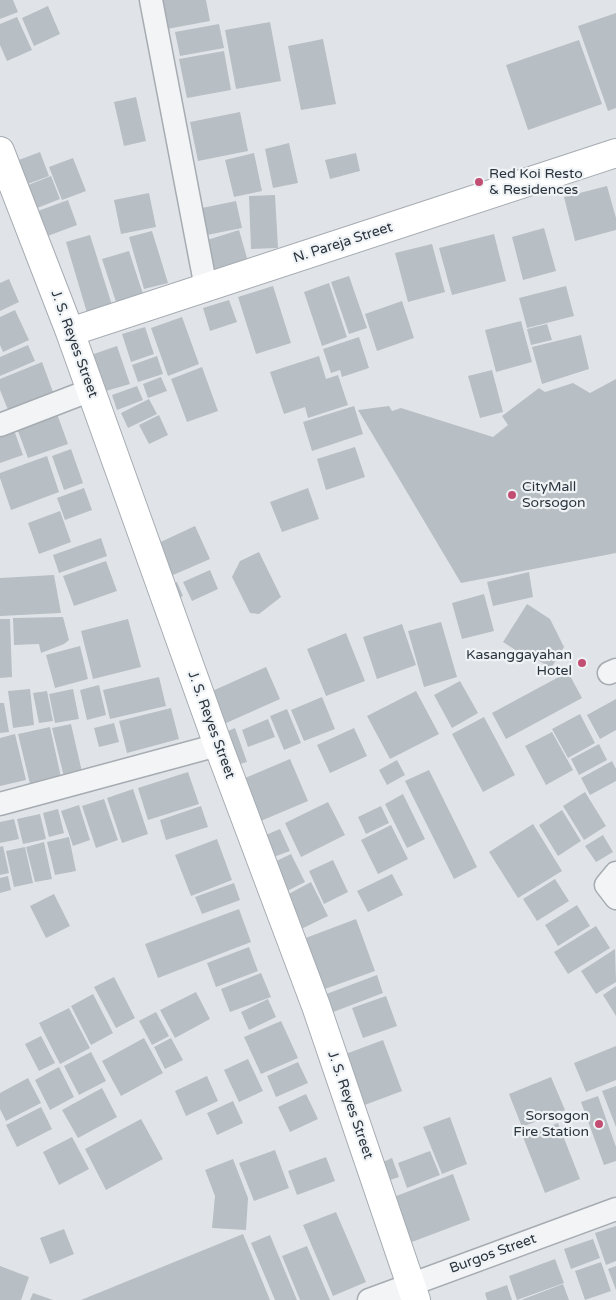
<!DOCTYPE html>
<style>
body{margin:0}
canvas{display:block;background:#e0e4e8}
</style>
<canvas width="616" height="1300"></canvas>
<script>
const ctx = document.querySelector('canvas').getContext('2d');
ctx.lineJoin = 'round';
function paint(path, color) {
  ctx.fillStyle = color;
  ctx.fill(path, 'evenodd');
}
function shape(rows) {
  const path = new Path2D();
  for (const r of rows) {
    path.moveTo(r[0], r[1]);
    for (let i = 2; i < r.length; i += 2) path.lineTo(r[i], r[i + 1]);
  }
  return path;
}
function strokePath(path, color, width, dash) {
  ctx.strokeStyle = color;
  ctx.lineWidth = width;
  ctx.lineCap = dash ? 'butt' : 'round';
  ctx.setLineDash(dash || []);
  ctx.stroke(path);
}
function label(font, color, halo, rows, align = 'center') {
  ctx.font = font + ' "Varela Round",sans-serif';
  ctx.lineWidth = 4.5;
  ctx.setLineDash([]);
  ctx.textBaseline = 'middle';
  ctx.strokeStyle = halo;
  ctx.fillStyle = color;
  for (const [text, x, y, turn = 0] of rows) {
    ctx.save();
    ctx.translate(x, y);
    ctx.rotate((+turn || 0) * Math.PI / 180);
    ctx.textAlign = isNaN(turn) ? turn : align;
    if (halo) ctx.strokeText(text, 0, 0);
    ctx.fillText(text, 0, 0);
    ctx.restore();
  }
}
paint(shape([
 [0,0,13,0,18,12,0,19],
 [162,0,206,0,210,21,167,29],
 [48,6,60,34,34,46,22,18],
 [616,13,616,108,608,111,578,26],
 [17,17,32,50,7,61,0,45,0,24],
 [270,22,281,81,236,89,225,30],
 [219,24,224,48,180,56,175,32],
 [323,39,336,104,301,110,288,46],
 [579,40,602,104,528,130,506,65],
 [224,51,231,90,187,98,179,59],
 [136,97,146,141,124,146,114,102],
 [240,112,248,151,198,161,190,122],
 [289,143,298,183,273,188,265,149],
 [40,152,49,176,17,188,8,164],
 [254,153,262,191,234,197,225,160],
 [356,153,360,171,330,179,325,160],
 [73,158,86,191,62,200,49,167],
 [51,176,60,199,27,212,18,189],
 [607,186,616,218,616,230,575,241,564,197],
 [149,193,156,227,121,234,114,200],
 [275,195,278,248,251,249,249,196],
 [68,200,77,225,37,240,27,215],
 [236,201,242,228,207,235,202,208],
 [544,228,556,271,523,280,512,237],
 [239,230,249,265,215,276,204,241],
 [152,231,168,283,144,289,129,237],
 [494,234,506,281,452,295,439,248],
 [90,235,112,305,87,313,66,242],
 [432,244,445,292,408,302,395,253],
 [129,251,143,294,116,302,102,259],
 [349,276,367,328,349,334,331,282],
 [9,279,19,302,0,311,0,283],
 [329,283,347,337,322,346,304,292],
 [273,286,291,343,256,354,238,297],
 [566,286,574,316,527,328,519,298],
 [229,300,237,322,210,331,203,308],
 [402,301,414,338,377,351,365,314],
 [15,310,29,340,3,352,0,345,0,317],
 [182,317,199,364,168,376,151,328],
 [521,321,532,362,496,372,485,330],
 [547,324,552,340,531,345,527,329],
 [145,327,154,354,131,362,122,334],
 [581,335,589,369,542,384,532,347],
 [359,337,369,368,342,377,340,370,331,373,323,349],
 [28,345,35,361,0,376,0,357],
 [117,346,130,384,99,393,88,356],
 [157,356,163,374,138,382,132,365],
 [319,356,326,379,338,375,348,405,308,418,305,407,284,414,270,372],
 [42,362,53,392,8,410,0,390,0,379],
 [202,367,218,411,187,422,171,379],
 [492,370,503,412,480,418,468,376],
 [161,377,167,391,148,398,143,384],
 [616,379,616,553,461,583,358,410,389,406,392,411,401,408,493,437,508,425,502,416,539,388,545,392,573,383,590,393],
 [137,386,143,400,117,410,112,395],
 [149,399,157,414,128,428,121,413],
 [354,406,363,434,312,451,303,422],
 [56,411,68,444,28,458,16,426],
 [159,415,168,435,149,444,139,425],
 [14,430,23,455,0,463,0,436],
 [355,447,365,477,326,490,317,459],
 [71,449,83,483,64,490,52,456],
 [47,456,59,492,11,510,0,478,0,473],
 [84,488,92,510,65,520,57,498],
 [308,488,319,519,282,532,270,502],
 [60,511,71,542,39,554,28,523],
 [195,526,210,559,164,579,152,546],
 [101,538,107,556,59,573,53,555],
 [259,552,281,597,259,614,250,613,232,577,240,561],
 [106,561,117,591,74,606,63,576],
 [210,570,218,589,192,601,183,582],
 [529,572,533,597,493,606,487,582],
 [54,575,61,613,0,616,0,578],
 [177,582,183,596,170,602,164,588],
 [484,594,494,631,462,639,452,603],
 [527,604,550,619,564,647,551,668,536,659,534,662,503,642],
 [63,617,69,640,64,644,41,653,39,644,14,645,13,618],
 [0,619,10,619,12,677,0,678],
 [128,619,141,667,93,679,81,631],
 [441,622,457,677,424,687,408,631],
 [402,624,416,665,377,679,363,637],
 [346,633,365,681,326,696,307,649],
 [80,646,88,679,55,688,46,655],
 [266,667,280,699,224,724,210,692],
 [568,672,582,698,506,739,492,713],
 [159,677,166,706,110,719,103,690],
 [460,681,478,713,452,728,434,695],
 [99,685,106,715,87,720,80,690],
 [30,689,34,725,13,728,8,691],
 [73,689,79,719,55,723,49,694],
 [47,691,53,721,39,723,33,693],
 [416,691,439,734,390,759,367,716],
 [322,697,335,729,304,741,291,710],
 [616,699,616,730,600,739,587,715],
 [0,703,4,703,9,732,0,733],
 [171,708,179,739,127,753,119,721],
 [287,709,301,743,284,750,270,716],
 [580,714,595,743,568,758,552,729],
 [484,717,515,775,483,792,452,734],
 [268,719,275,737,248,747,242,730],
 [114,723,119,742,99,747,94,728],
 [71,724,82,772,64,777,52,728],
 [50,727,61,777,30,784,18,734],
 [235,728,247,762,233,766,221,734],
 [354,728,367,756,330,773,317,745],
 [552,732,573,770,546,785,525,746],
 [15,734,26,780,0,786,0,738],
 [599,744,607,760,579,775,571,759],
 [290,759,308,801,256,823,238,781],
 [397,760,405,775,387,785,379,770],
 [612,761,616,769,616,781,590,795,581,778],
 [429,770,477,867,454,879,405,781],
 [188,772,199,804,148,820,138,788],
 [133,789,148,834,122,843,107,798],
 [585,792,606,826,584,840,563,806],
 [403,794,425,839,407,848,385,804],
 [104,799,118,840,96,848,82,806],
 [328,802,345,835,301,857,285,823],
 [79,805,90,840,73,846,61,811],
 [201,806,208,827,166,840,160,820],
 [381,806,389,823,366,834,358,817],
 [58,809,64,833,49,837,43,813],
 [562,810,581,841,558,856,539,825],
 [40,814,46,839,23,844,17,819],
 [14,819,19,839,0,843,0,822],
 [533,824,562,871,518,898,489,852],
 [391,825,408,859,378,874,361,840],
 [280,829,290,851,268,859,261,837],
 [603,835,613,852,596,862,585,846],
 [69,837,76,871,55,875,47,842],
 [217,839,232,880,191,896,175,855],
 [44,842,52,879,35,882,26,847],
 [3,846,9,873,0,875,0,847],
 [25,847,33,883,14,887,6,851],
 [291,854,305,882,281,894,270,864],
 [333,860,348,892,324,904,309,871],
 [392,874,403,895,368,912,357,891],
 [8,876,11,890,0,893,0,878],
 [555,879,569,901,537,921,523,899],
 [311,882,328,916,297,931,283,897],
 [234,883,240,900,202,914,195,897],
 [54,894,70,926,46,938,30,906],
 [577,905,590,926,558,946,545,925],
 [239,909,251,942,158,978,145,944],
 [356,919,375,971,322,990,303,939],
 [596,926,610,948,568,974,554,952],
 [249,947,258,971,216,987,207,963],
 [615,949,616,982,596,994,581,971],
 [261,973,271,997,230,1012,221,989],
 [377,975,383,993,328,1014,321,996],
 [114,977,135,1018,116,1028,94,987],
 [616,986,616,1016,603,995],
 [196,992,210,1019,175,1038,160,1010],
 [93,994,113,1033,91,1045,71,1006],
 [386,996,397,1026,363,1038,352,1008],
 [268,999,276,1017,249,1030,241,1012],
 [69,1008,90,1048,60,1064,39,1023],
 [156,1012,169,1036,152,1045,139,1021],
 [281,1021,298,1058,261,1074,244,1037],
 [41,1036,55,1063,39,1071,25,1044],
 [144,1038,163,1073,121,1096,102,1061],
 [171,1038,183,1060,165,1069,154,1047],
 [383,1040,402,1091,354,1109,335,1058],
 [616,1046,616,1080,586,1092,574,1063],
 [91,1052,106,1081,79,1095,64,1066],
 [248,1059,263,1091,239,1102,224,1070],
 [298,1062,308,1083,276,1097,267,1076],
 [59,1067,74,1097,50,1110,35,1080],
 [207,1076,218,1101,186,1116,175,1091],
 [551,1077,565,1110,522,1127,509,1094],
 [28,1078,41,1103,6,1121,0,1109,0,1093],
 [616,1086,616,1127,602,1091],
 [102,1088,117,1117,78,1138,62,1110],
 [306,1094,318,1119,290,1132,278,1107],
 [598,1096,616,1147,616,1161,604,1165,581,1102],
 [233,1101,243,1123,217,1135,207,1113],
 [41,1107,52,1129,17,1147,6,1125],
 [450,1117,467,1164,442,1174,423,1127],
 [141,1119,163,1159,106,1190,85,1149],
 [558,1123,580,1179,545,1193,523,1137],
 [72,1137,89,1169,59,1185,43,1152],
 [275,1150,289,1188,254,1201,239,1163],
 [430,1151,440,1175,407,1188,398,1163],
 [326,1157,335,1181,297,1195,288,1171],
 [392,1158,399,1177,381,1183,374,1166],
 [233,1159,248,1198,246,1230,212,1228,215,1196,205,1170],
 [453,1174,470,1220,404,1245,386,1200],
 [336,1212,366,1282,333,1296,303,1225],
 [616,1226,616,1261,606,1265,595,1233],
 [64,1229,74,1254,50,1264,40,1238],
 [243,1234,270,1300,81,1300],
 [270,1235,297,1300,275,1300,251,1243],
 [593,1239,600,1258,571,1269,564,1249],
 [307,1246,330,1300,300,1300,282,1256],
 [555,1259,564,1283,517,1300,509,1276],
 [601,1262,611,1291,585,1300,575,1271],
 [0,1266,29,1277,21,1300,0,1300],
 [616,1266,616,1290,608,1269],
 [563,1284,569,1300,521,1300],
 [507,1285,512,1300,487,1300,485,1293],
 [33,1293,53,1300,30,1300]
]), '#b7bec4');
const street = shape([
 [151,0,206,288],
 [0,425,91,390],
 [609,673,616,670],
 [0,804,218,745],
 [616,873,606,885,616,898],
 [369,1300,616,1209]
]);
const secondary = shape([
 [0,151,70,332,218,745,316,1006,416,1300],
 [70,332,616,153]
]);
strokePath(street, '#a6acb2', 25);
strokePath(secondary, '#a6acb2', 30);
strokePath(street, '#f2f4f6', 22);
strokePath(secondary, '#fff', 28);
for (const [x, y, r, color] of [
 [479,182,5,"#c34e73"],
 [512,495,5,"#c34e73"],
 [582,663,5,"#c34e73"],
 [599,1124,5,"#c34e73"]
]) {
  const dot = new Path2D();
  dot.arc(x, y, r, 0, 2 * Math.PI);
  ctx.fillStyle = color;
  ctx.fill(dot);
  strokePath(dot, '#eff3f5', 2);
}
label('14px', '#2a343e', '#eff3f5', [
 ["Red Koi Resto",489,174],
 ["& Residences",489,190],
 ["CityMall",522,487],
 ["Sorsogon",522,503],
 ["Kasanggayahan",572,655,"right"],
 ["Hotel",572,671,"right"],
 ["Sorsogon",589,1116,"right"],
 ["Fire Station",589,1132,"right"]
], 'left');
label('14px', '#2a343e', '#eff3f5', [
 ["N. Pareja Street",343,243,-18],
 ["J. S. Reyes Street",74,344,70],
 ["J. S. Reyes Street",211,725,70],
 ["J. S. Reyes Street",350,1105,71],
 ["Burgos Street",493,1254,-20]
]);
</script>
